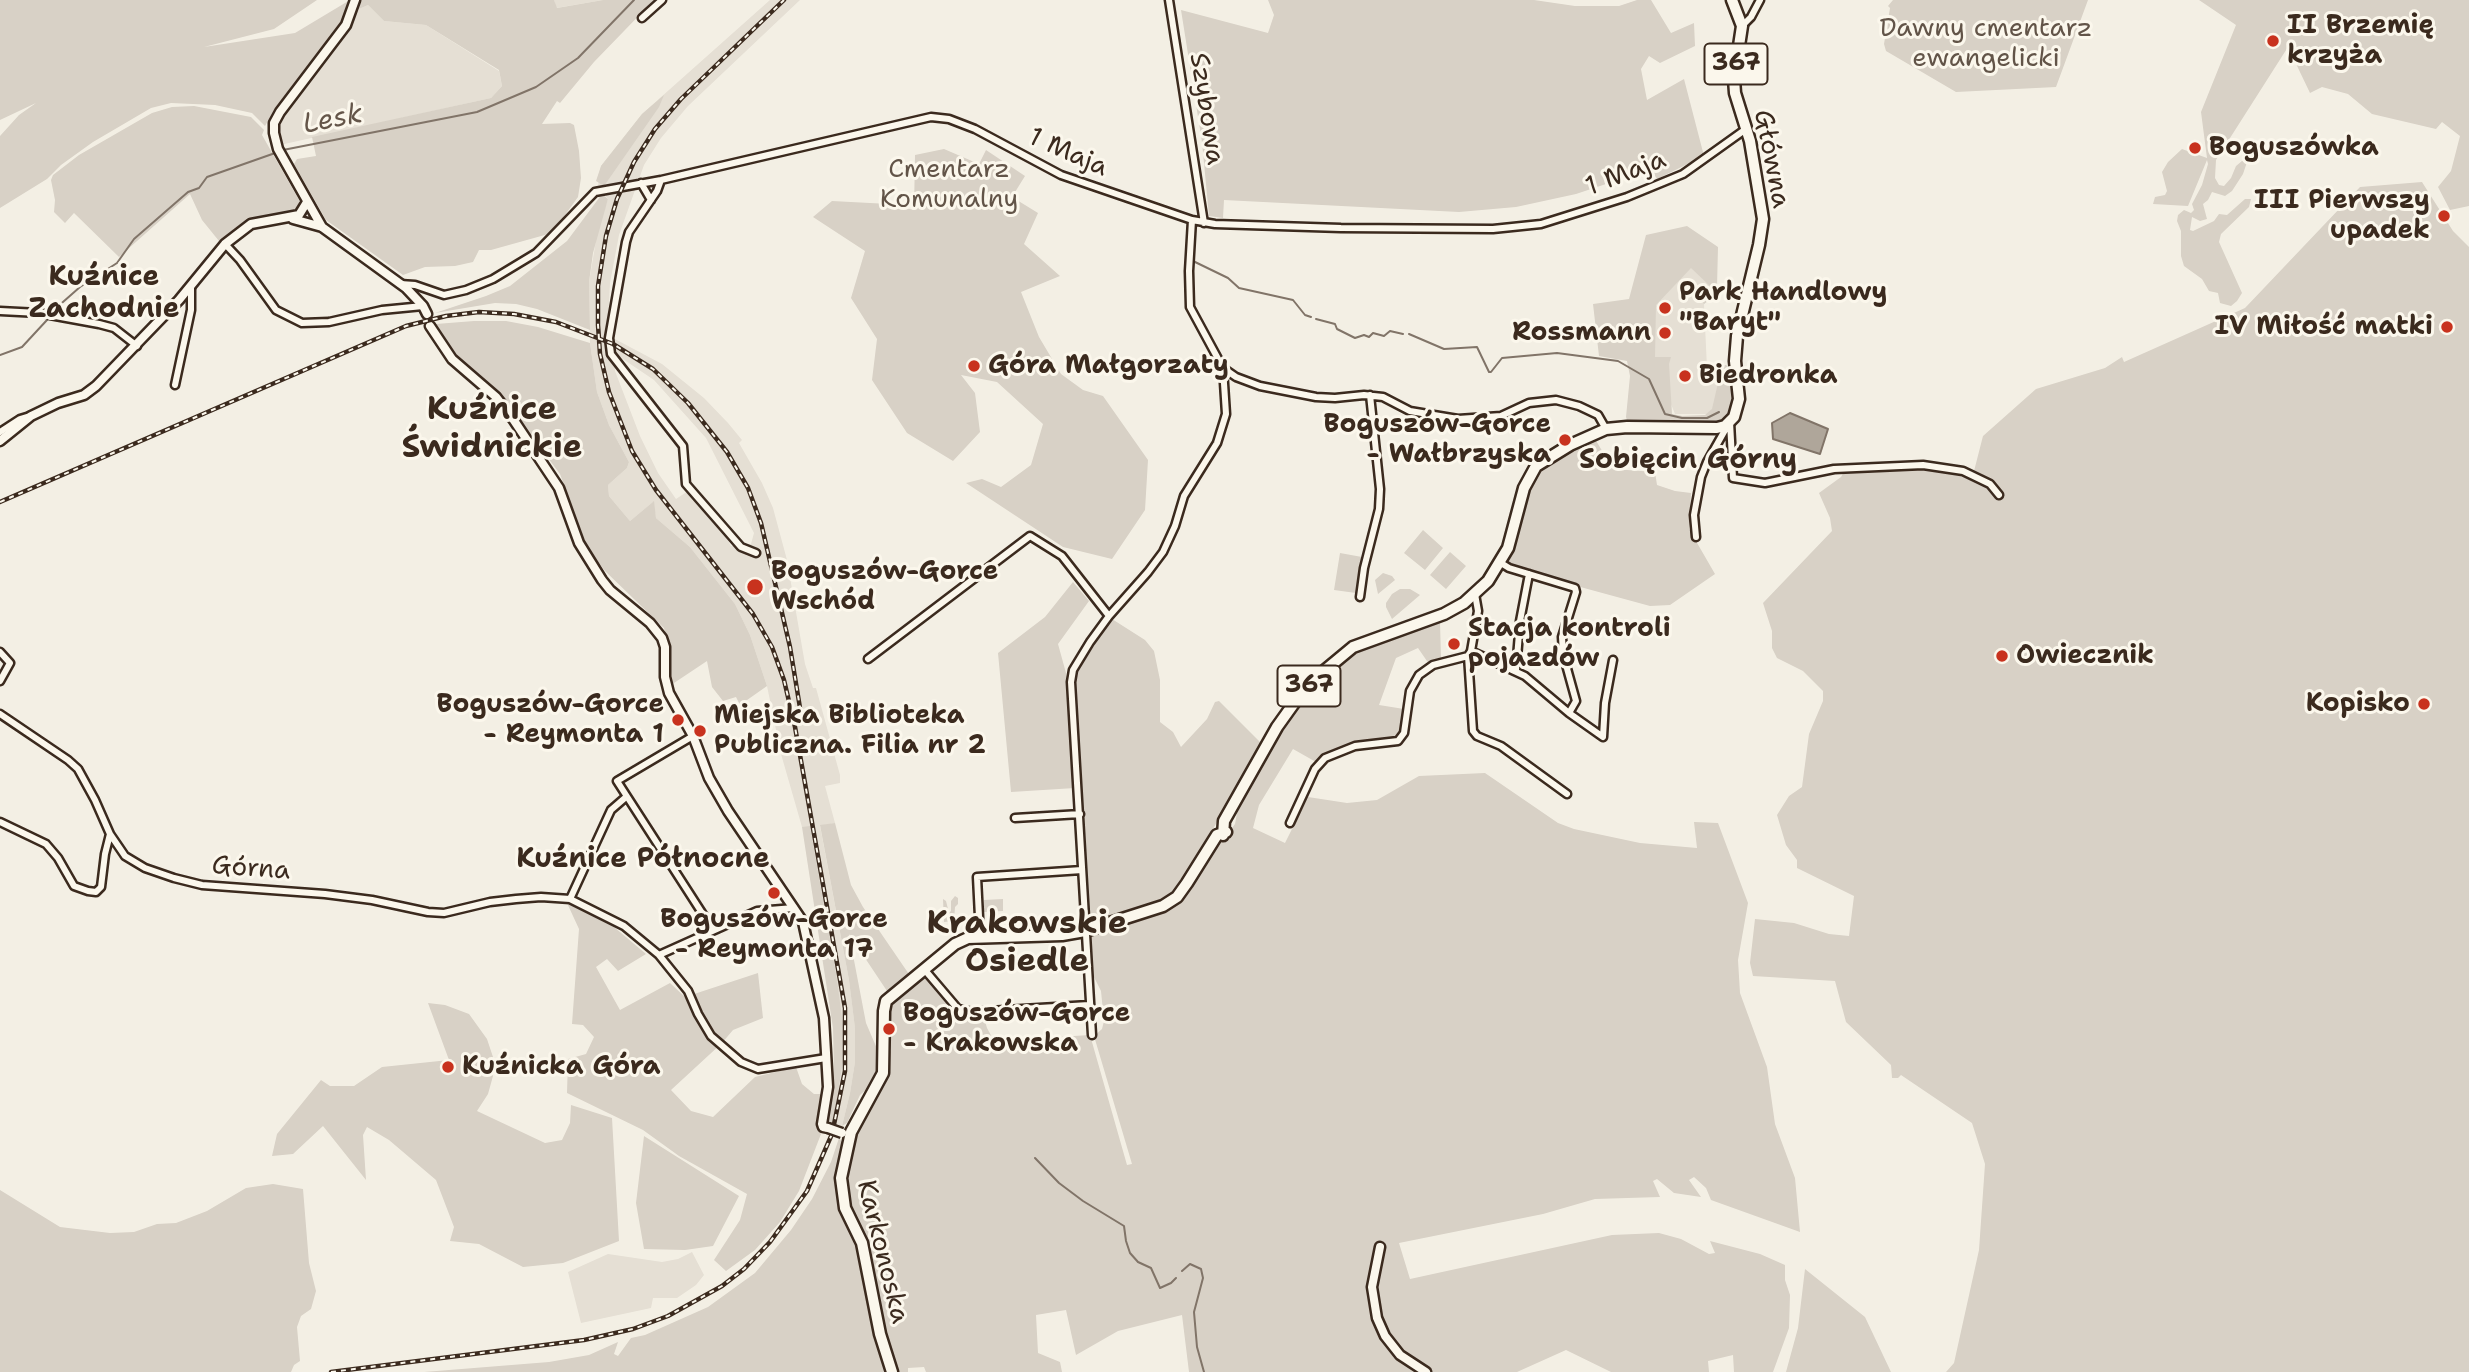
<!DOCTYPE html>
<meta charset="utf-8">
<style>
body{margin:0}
canvas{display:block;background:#f3efe4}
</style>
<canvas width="2469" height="1372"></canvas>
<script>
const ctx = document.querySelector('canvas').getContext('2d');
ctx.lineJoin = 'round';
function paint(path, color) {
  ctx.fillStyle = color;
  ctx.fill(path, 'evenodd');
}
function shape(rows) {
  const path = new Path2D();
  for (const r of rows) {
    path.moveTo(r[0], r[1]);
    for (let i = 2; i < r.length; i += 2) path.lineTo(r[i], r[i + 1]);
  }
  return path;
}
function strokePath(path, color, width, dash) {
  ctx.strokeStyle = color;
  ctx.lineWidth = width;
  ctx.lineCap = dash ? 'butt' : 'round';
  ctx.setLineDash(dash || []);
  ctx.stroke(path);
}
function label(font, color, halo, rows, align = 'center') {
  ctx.font = font + ' "Shantell Sans",sans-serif';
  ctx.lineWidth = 6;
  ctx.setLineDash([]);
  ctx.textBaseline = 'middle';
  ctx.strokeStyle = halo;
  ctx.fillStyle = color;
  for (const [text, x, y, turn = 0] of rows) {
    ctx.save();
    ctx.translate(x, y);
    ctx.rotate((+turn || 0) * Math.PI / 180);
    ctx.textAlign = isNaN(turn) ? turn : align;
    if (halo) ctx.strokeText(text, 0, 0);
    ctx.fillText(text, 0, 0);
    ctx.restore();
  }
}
paint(shape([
 [554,0,603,0,556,8],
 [770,0,800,0,688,106,661,138,644,165,619,235,610,283,608,323,613,338,662,364,704,398,728,423,742,440,739,443,762,483,773,508,787,560,805,664,813,688,816,688,840,775,840,783,825,786,835,823,820,826,849,980,855,1028,855,1062,850,1093,842,1126,833,1123,843,1062,836,973,810,827,802,827,781,754,767,686,750,635,735,604,690,547,656,518,653,502,630,521,609,496,608,485,627,468,629,462,609,425,597,392,590,343,589,282,598,229,608,199,598,186,601,166,642,114],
 [614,353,654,380,706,438,754,533,751,544,731,546,723,532,688,491,676,499,658,473,640,436,615,371],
 [368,5,384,21,426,25,499,71,502,86,491,98,280,145,277,127,284,114,350,27,359,9],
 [1692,264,1717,287,1714,296,1704,304,1707,368,1722,368,1720,390,1712,414,1675,414,1653,359,1652,305],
 [692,1252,704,1275,696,1285,677,1298,653,1298,651,1308,581,1323,568,1272,608,1254,662,1262,678,1259]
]), '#e5dfd4');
paint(shape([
 [0,0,317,0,274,29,204,47,295,33,350,0,343,24,275,108,265,126,252,113,215,105,171,103,151,108,93,142,61,165,47,179,0,208,0,136,19,115,36,103,0,120],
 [361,0,554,0,557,8,603,0,654,0,594,62,560,103,557,101,542,124,570,123,574,125,579,151,581,178,578,197,552,233,491,250,479,250,473,262,455,266,425,267,403,275,326,220,294,164,297,159,316,156,312,137,491,98,502,86,499,70,426,25,384,21,368,5,359,9],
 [1268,0,1534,0,1575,6,1619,6,1637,0,1651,0,1671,33,1694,23,1695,46,1660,63,1649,56,1641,69,1647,100,1684,79,1704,156,1657,179,1651,169,1576,194,1516,207,1459,212,1224,200,1223,218,1209,216,1202,142,1181,10,1268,33,1274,15],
 [1893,0,2088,0,2056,87,1956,92,1886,51,1884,44,1890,8,1888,6],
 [2199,0,2469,0,2469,206,2450,210,2438,187,2451,171,2460,136,2442,122,2436,129,2372,114,2348,94,2322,87,2310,93,2288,47,2216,160,2215,178,2219,185,2224,186,2231,178,2236,166,2242,161,2247,162,2243,174,2232,191,2225,196,2212,192,2208,200,2203,204,2207,219,2200,221,2192,217,2190,230,2193,231,2214,221,2219,214,2227,215,2245,199,2251,199,2249,207,2221,234,2219,242,2242,293,2237,301,2231,306,2220,303,2218,293,2209,291,2202,279,2184,266,2181,256,2181,231,2177,221,2178,215,2184,210,2191,213,2194,210,2192,204,2202,185,2208,164,2207,160,2188,206,2153,204,2155,197,2165,195,2167,191,2162,172,2168,162,2182,149,2207,158,2201,112,2236,25],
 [664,95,659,107,604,186,596,181,601,166,642,114],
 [194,106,251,117,264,130,262,135,299,200,300,209,295,214,265,215,242,223,219,241,202,220,190,194,119,257,74,213,65,223,54,212,55,200,51,180,53,175,79,155,152,113,172,107],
 [944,149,979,164,986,150,1025,176,1012,197,1038,213,1024,244,1060,276,1021,292,1039,337,1061,374,1083,390,1103,396,1148,460,1145,510,1112,559,1063,547,966,483,982,479,1001,487,1031,465,1043,424,997,382,961,375,975,393,980,432,953,461,907,433,872,380,877,339,851,298,865,251,813,217,832,201,889,204,914,210,915,155],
 [2422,182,2453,231,2469,247,2469,1372,1946,1372,1954,1363,1979,1250,1985,1164,1972,1123,1901,1075,1898,1078,1892,1078,1891,1065,1846,1022,1835,981,1753,976,1750,963,1755,919,1794,923,1829,934,1849,936,1854,896,1797,868,1797,860,1786,845,1777,815,1789,796,1802,787,1809,734,1823,701,1823,691,1803,671,1777,658,1772,648,1772,631,1763,603,1832,531,1830,518,1819,493,1841,477,1846,468,1915,466,1973,475,1983,436,2036,389,2105,368,2122,357,2124,362,2245,308,2360,187],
 [602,194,608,199,593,253,589,282,590,330,537,309,516,304,495,303,435,313,486,296,510,286,567,241],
 [1687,226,1718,247,1717,287,1714,296,1704,304,1700,299,1710,286,1691,268,1656,305,1655,357,1671,357,1669,364,1672,414,1682,416,1705,415,1712,409,1721,370,1708,370,1718,366,1726,365,1731,369,1735,408,1726,421,1718,425,1628,423,1626,417,1630,376,1627,361,1599,356,1593,304,1629,299,1646,235],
 [474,321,506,321,538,327,590,343,597,392,609,425,629,462,627,468,608,485,609,496,630,521,654,501,656,518,690,547,735,604,750,635,767,686,740,705,736,697,723,701,712,687,707,661,671,685,671,657,664,628,605,571,587,547,560,474,500,394,461,362,436,324],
 [1595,439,1613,469,1655,472,1657,485,1675,491,1691,493,1689,529,1715,574,1670,605,1650,606,1584,588,1508,564,1506,560,1534,475,1547,462],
 [1423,530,1443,548,1425,570,1404,553],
 [1450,552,1466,566,1446,589,1430,575],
 [1340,553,1362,557,1356,593,1334,590],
 [1383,573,1392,576,1395,580,1378,594,1375,580],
 [1073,582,1089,601,1058,644,1066,673,1075,788,1011,792,998,653,1045,617],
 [1400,589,1410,589,1420,595,1392,619,1386,607,1386,603,1392,594],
 [1112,619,1145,640,1154,651,1160,680,1160,722,1173,732,1181,747,1207,719,1215,702,1219,701,1262,744,1176,893,1161,902,1092,925,1089,924,1088,921,1074,683,1078,670],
 [1440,622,1441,659,1429,664,1418,648,1396,658,1379,705,1404,709,1401,733,1398,739,1360,743,1335,750,1316,762,1293,749,1259,805,1253,828,1285,843,1308,797,1347,803,1377,800,1419,776,1485,773,1558,823,1574,829,1640,843,1697,848,1694,822,1718,823,1748,903,1738,960,1740,993,1767,1067,1775,1124,1795,1178,1800,1232,1711,1200,1706,1188,1694,1177,1689,1180,1701,1197,1674,1193,1657,1179,1653,1181,1660,1197,1595,1199,1543,1214,1399,1243,1410,1279,1612,1235,1659,1233,1681,1239,1709,1254,1715,1253,1710,1241,1760,1254,1785,1265,1785,1280,1790,1295,1789,1328,1773,1372,1734,1372,1733,1355,1708,1361,1709,1372,1611,1372,1566,1350,1517,1372,1189,1372,1182,1315,1118,1331,1076,1355,1066,1310,1036,1315,1038,1353,1060,1362,1062,1372,926,1372,924,1367,908,1368,908,1372,898,1372,894,1368,881,1314,848,1207,845,1178,851,1142,887,1056,891,1051,890,1011,893,1000,849,934,866,1023,878,1051,878,1063,876,1076,870,1086,860,1095,847,1123,842,1126,850,1093,855,1062,855,1028,849,980,820,825,835,823,851,885,863,907,915,983,924,977,958,1012,983,1014,987,1028,994,1041,1090,1035,1127,1165,1132,1164,1094,1036,1102,1029,1104,1021,1101,991,1093,975,1087,943,1088,935,1165,910,1179,899,1235,824,1237,813,1251,786,1269,751,1292,715,1312,690,1341,661,1358,652],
 [810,826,836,973,844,1032,843,1062,833,1123,829,1122,829,1115,834,1070,833,1028,802,827],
 [955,896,958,898,958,904,955,907,954,921,944,922,943,899,946,901,949,913,951,911,951,901],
 [1003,899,1003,911,984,912,984,900],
 [567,903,614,927,646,954,618,971,607,959,596,967,620,1010,670,983,685,997,758,973,763,1018,733,1030,722,1043,671,1090,691,1111,713,1117,755,1077,796,1067,802,1084,814,1094,821,1094,817,1127,821,1134,799,1191,780,1222,755,1250,726,1271,714,1260,740,1220,747,1194,679,1156,643,1130,567,1093,568,1059,586,1054,594,1037,583,1025,572,1024,579,929],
 [428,1003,445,1005,469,1014,487,1039,493,1057,493,1076,488,1094,477,1111,545,1143,562,1140,570,1123,571,1105,612,1118,619,1241,563,1263,523,1267,479,1244,450,1241,454,1227,436,1180,389,1140,367,1127,363,1135,366,1180,323,1126,293,1154,272,1156,277,1134,321,1080,330,1086,354,1086,382,1067,449,1060],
 [644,1136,739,1196,713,1246,685,1250,644,1249,636,1203],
 [839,1138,842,1142,837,1171,838,1197,860,1253,865,1287,885,1372,424,1372,549,1362,589,1355,618,1342,614,1354,618,1356,631,1338,645,1335,708,1307,755,1273,791,1230,812,1199,831,1162],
 [273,1184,303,1189,309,1263,316,1291,311,1309,301,1316,297,1327,300,1361,294,1365,291,1372,0,1372,0,1190,60,1227,110,1233,134,1232,157,1224,176,1223,207,1211,246,1188],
 [1805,1269,1865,1317,1891,1372,1786,1372,1798,1328]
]), '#d8d1c6');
const water = shape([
 [1790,413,1828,429,1820,454,1773,439,1772,423,1790,413]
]);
paint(water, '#afa69a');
strokePath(water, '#817468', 2);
strokePath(shape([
 [283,150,477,112,536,87,578,58,634,0],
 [1193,261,1228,278,1239,288,1293,300,1305,315,1311,317],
 [55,309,80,287,117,263,134,239,188,192,199,188,207,177,278,152],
 [1316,319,1335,324,1337,329,1355,338,1364,335,1369,337,1373,333,1384,336,1390,331,1403,334],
 [1409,334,1444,349,1477,347,1489,372,1491,372,1502,358,1557,353,1618,361,1649,379,1665,414,1682,418,1707,418,1719,412],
 [0,355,22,347,47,320],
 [1035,1158,1059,1183,1083,1201,1124,1226,1126,1241,1130,1253,1138,1262,1151,1268,1160,1288,1171,1283,1176,1278],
 [1182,1271,1190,1264,1201,1269,1203,1278,1194,1312,1197,1347,1204,1372]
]), '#817468', 2);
const street = shape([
 [1169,0,1204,223],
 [642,18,662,0],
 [1742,26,1751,17,1760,0],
 [661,180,657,191,629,232,626,242,609,338,611,354,683,446,686,484,741,547,756,553],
 [641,183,651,200],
 [1192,220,1189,271,1190,307,1223,368,1236,377,1260,386,1316,397,1335,398,1364,395,1383,397,1410,411,1458,419,1501,416,1529,403,1556,400,1579,406,1598,415,1606,429],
 [225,244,240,260,276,310,302,323,329,322,382,310,423,306],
 [400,284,415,285,444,295,466,290,493,279,536,253,595,192,661,180,931,117,949,119,975,129,1061,175,1192,220,1215,224,1341,228,1493,229,1541,224,1627,197,1683,174,1746,129],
 [0,311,39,313,99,324,114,328,137,346],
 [175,385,191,310,191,286],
 [1730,422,1733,478,1765,483,1834,469,1923,465,1963,471,1990,484,1999,495],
 [0,432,20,419,30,416],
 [1696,537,1694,515,1701,477,1707,462,1729,423],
 [1501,563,1509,568,1575,588,1576,592,1562,637,1563,654,1576,701,1569,713],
 [1475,594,1478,611,1471,651,1468,656,1473,731,1477,736,1501,746,1567,794],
 [1360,597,1364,568,1379,509,1380,489,1370,395],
 [1471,651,1525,676,1569,713,1603,737,1605,703,1613,660],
 [0,652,10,663,0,681],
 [868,659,1030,536,1062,556,1109,616],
 [1516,670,1520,621,1529,574],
 [0,714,68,760,78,769,95,800,110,834,125,856,145,868,174,878,202,885,325,894,372,900,428,912,444,913,490,902,516,899,541,897,570,899,624,926,659,955,688,991,698,1014,711,1036,741,1062,758,1069,826,1058],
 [693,736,617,781,713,930],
 [1015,818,1080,814],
 [0,822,46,844,58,858,74,886,88,891,96,892,101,887,105,854,110,834],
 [1290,823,1315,769,1325,758,1355,746,1398,741,1404,733,1410,691,1419,675,1433,665,1468,656],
 [570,899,611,810,626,797],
 [980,937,977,877,1082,870],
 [659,955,757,911,794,908],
 [924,969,958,1009,972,1012,1089,1005],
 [1092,1035,1071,682,1073,670,1090,642,1109,616,1148,572,1163,552,1175,526,1184,496,1217,443,1226,414,1223,368]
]);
const secondary = shape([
 [293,219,322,227,406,288,423,306,427,314],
 [322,227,278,149,274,133,274,123,280,112,346,25,355,0],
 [430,326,452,359,496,397,513,419,559,488,579,543,602,580,610,590,650,623,662,638,665,647,665,677,669,693,693,736,709,778,728,811,803,922,824,1018,828,1087,822,1124,823,1127,828,1128],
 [0,441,31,416,58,403,84,395,96,386,179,300,225,244,251,224,299,215,307,202],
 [1380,1247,1372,1287,1377,1318,1385,1336,1400,1355,1426,1372]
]);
const primary = shape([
 [1223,835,1224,821,1277,727,1297,699,1318,676,1353,647,1444,614,1464,603,1488,581,1508,548,1524,488,1536,466,1570,445,1606,429,1627,427,1717,428,1725,426,1734,417,1739,399,1735,361,1737,336,1759,245,1763,219,1750,141,1735,93,1734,79,1742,26,1732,0],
 [892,1372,880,1334,862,1243,845,1208,841,1178,851,1132,883,1073,884,1011,886,1001,955,944,968,938,1062,935,1085,931,1163,906,1177,897,1187,883,1217,835,1226,832]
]);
strokePath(street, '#3b2a1e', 11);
strokePath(secondary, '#3b2a1e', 13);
strokePath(primary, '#3b2a1e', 15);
strokePath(street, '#fbf7ec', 6);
strokePath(secondary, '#fbf7ec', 8);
strokePath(primary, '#fbf7ec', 10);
const rail = shape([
 [0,502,406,326,446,316,479,312,514,314,556,322,613,344,653,369,688,403,727,452,748,488,761,523,790,647,802,720],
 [331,1372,584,1340,633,1329,668,1316,722,1286,744,1269,770,1242,807,1191,832,1134,845,1071,845,1008,795,727,784,680,772,647,753,614,656,490,632,451,609,392,600,354,598,325,598,286,606,236,617,199,634,162,655,129,681,99,784,0]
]);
strokePath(rail, '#3b2a1e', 4.5);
strokePath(rail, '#fbf7ec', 2, [5]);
const secondaryBridge = shape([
 [828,1128,842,1133]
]);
strokePath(secondaryBridge, '#3b2a1e', 13, []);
strokePath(secondaryBridge, '#fbf7ec', 8);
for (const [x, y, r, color] of [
 [2273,41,7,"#c8321e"],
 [2195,148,7,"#c8321e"],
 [2444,216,7,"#c8321e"],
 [1665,308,7,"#c8321e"],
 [2447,327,7,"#c8321e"],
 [1665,333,7,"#c8321e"],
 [974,366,7,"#c8321e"],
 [1685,376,7,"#c8321e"],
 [1565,440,7,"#c8321e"],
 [755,587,9,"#c8321e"],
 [1454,644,7,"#c8321e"],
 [2002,656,7,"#c8321e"],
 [2424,704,7,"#c8321e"],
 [678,720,7,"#c8321e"],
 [700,731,7,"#c8321e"],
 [774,893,7,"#c8321e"],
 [889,1029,7,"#c8321e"],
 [448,1067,7,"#c8321e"]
]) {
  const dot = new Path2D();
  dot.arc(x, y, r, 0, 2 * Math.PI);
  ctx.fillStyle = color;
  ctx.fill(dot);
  strokePath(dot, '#fbf7ec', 2.5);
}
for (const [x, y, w] of [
 [1736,64,63],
 [1309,686,63]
]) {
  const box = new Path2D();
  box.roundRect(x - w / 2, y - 20.5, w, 41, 5);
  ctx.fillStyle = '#fbf7ec';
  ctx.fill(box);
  strokePath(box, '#3b2a1e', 2);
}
label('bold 24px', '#3b2a1e', null, [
 ["367",1736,64],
 ["367",1309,686]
]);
label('bold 26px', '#3b2a1e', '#fbf7ec', [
 ["II Brzemię",2287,26],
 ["krzyża",2287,56],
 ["Boguszówka",2209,148],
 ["III Pierwszy",2430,201,"right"],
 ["upadek",2430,231,"right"],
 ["Park Handlowy",1679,293],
 ["\"Baryt\"",1679,323],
 ["IV Miłość matki",2433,327,"right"],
 ["Rossmann",1651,333,"right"],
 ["Góra Małgorzaty",988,366],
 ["Biedronka",1699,376],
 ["Boguszów-Gorce",1551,425,"right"],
 ["- Wałbrzyska",1551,455,"right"],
 ["Boguszów-Gorce",771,572],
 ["Wschód",771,602],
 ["Stacja kontroli",1468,629],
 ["pojazdów",1468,659],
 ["Owiecznik",2016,656],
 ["Kopisko",2410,704,"right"],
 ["Boguszów-Gorce",664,705,"right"],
 ["- Reymonta 1",664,735,"right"],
 ["Miejska Biblioteka",714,716],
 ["Publiczna. Filia nr 2",714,746],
 ["Boguszów-Gorce",774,920,"center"],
 ["- Reymonta 17",774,950,"center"],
 ["Boguszów-Gorce",903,1014],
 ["- Krakowska",903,1044],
 ["Kuźnicka Góra",462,1067]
], 'left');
label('26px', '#625448', '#fbf7ec', [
 ["Dawny cmentarz",1986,29],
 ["ewangelicki",1986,59],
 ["Cmentarz",949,170],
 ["Komunalny",949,200]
]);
label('26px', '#3b2a1e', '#fbf7ec', [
 ["Szybowa",1206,109,81],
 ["1 Maja",1068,153,24],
 ["Główna",1771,159,79],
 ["1 Maja",1626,174,-21],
 ["Górna",251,869,4],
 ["Karkonoska",882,1252,76]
]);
label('italic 28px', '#645549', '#fbf7ec', [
 ["Lesk",333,120,-11]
]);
label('bold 28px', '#3b2a1e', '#fbf7ec', [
 ["Kuźnice",104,278],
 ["Zachodnie",104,310],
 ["Sobięcin Górny",1688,461],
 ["Kuźnice Północne",643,860]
]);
label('bold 33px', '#3b2a1e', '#fbf7ec', [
 ["Kuźnice",492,410],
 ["Świdnickie",492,448],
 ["Krakowskie",1027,924],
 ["Osiedle",1027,962]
]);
</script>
